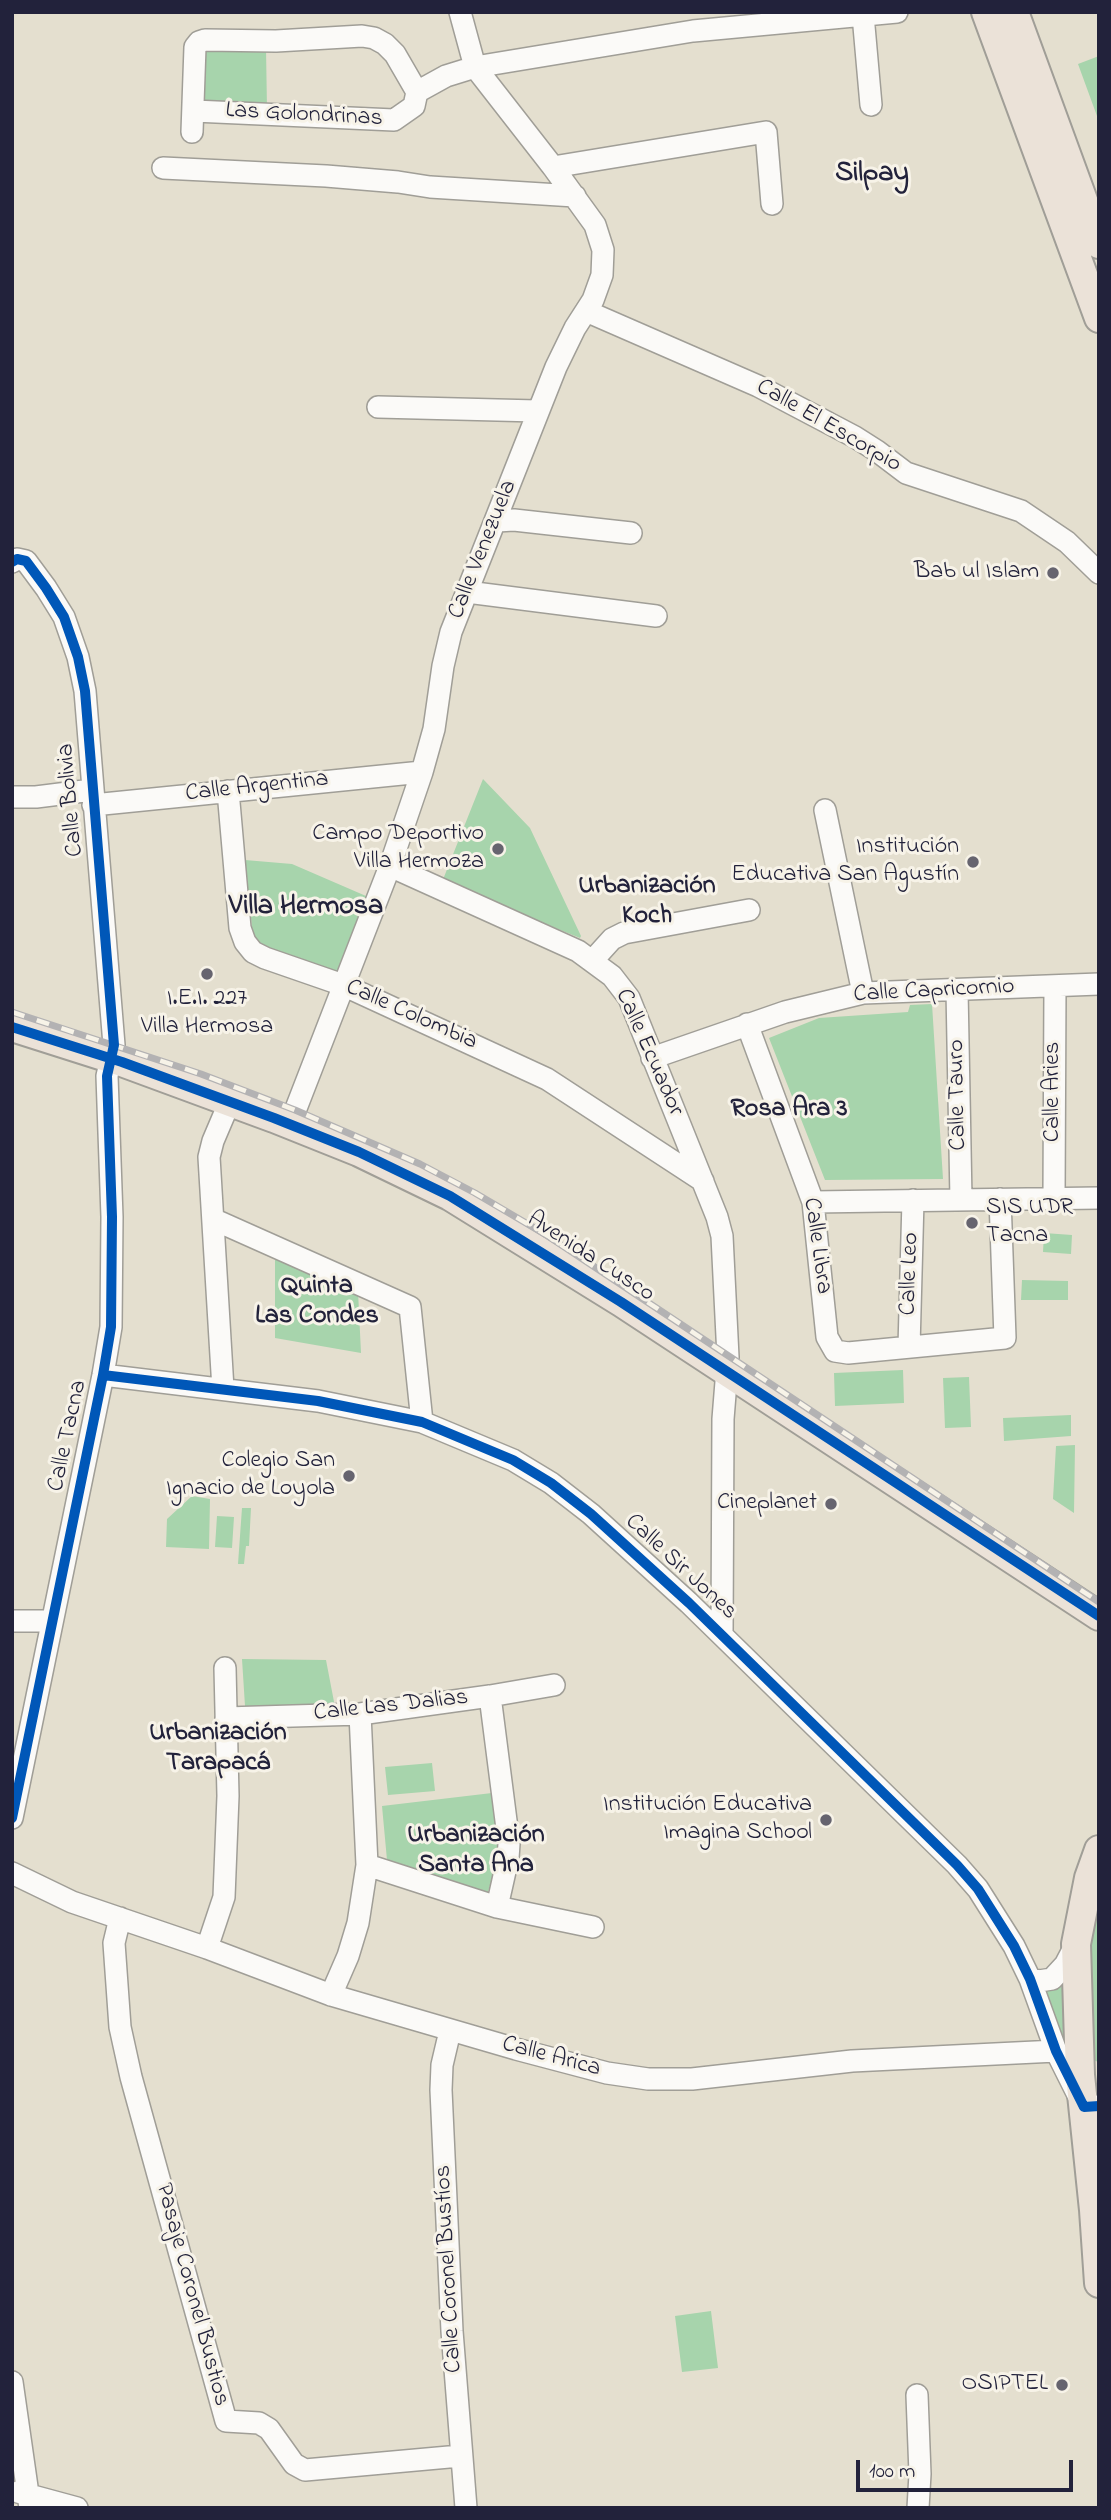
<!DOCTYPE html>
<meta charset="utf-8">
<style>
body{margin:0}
#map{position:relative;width:1111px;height:2520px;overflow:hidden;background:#e4dfcf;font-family:"Indie Flower",sans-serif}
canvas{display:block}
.frame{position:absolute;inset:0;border:14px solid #22223b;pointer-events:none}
.scale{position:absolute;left:856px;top:2460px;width:217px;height:32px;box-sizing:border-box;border:4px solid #22223b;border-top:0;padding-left:9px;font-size:21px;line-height:24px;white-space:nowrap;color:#22223b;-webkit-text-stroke:5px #f7f3e8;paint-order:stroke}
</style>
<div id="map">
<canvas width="1111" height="2520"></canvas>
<div class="frame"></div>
<div class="scale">100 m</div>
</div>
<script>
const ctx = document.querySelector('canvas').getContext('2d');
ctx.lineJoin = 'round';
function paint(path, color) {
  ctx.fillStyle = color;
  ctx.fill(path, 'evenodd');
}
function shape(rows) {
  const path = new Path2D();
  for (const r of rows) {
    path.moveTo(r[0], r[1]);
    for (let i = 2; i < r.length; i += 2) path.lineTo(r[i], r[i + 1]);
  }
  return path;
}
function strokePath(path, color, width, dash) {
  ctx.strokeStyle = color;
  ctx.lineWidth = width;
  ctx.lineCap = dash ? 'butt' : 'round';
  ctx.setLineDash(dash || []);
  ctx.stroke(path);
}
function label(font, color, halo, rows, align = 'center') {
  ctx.font = font + ' "Indie Flower",sans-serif';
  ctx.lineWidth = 6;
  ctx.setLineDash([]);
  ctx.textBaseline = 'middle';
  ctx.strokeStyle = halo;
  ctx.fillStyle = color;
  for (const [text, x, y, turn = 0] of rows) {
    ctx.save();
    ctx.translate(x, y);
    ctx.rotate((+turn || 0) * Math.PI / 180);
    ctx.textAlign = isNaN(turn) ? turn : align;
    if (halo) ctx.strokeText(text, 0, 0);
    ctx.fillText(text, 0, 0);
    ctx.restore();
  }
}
paint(shape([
 [207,48,266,48,267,109,204,102,204,52],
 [1099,56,1099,116,1097,116,1078,64],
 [483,779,530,828,581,936,580,938,442,882],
 [245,860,292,864,366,896,338,980,259,946,253,937],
 [932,1004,943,1179,825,1180,769,1038,819,1018,908,1012,910,1005],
 [1044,1233,1072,1235,1071,1254,1043,1252],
 [275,1256,358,1291,361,1353,275,1338],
 [1022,1280,1068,1281,1068,1300,1021,1300],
 [903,1370,904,1403,835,1406,834,1373],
 [969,1377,971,1427,945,1428,943,1378],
 [1071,1415,1071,1436,1004,1441,1003,1418],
 [1075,1445,1074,1513,1053,1499,1056,1446],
 [192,1496,210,1499,209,1549,166,1547,167,1519],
 [242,1508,251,1508,249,1546,246,1546,244,1564,238,1564],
 [217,1516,234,1517,232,1548,215,1547],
 [242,1659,326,1660,335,1707,245,1706],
 [432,1763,435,1791,388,1795,385,1767],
 [492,1793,502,1845,487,1895,387,1860,382,1806],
 [1099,1892,1099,2062,1092,2060,1090,1951],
 [1059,1981,1065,1983,1067,2040,1065,2041,1062,2040,1044,1994],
 [711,2311,718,2368,682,2372,675,2316]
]), '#a7d4ac');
const minor = shape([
 [863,15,871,105],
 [194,111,394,120,414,106,417,92,446,76,475,67,693,31,897,12],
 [192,132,195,47,199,42,205,40,276,41,362,36,374,38,385,44,395,54,417,92],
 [553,167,766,132,772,204],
 [163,168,326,176,398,182,430,187,575,196],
 [586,311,758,386,855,437,877,451,906,473,1021,511,1067,542,1099,573],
 [378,407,537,411],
 [497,521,514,520,631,533],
 [12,562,17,559,26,561,46,588,64,617,78,657,85,691,114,1045,107,1076,112,1217,111,1327,103,1375,12,1818],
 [467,592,656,616],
 [228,791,240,928,245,942,253,952,265,958,343,985,547,1079,703,1181],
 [12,797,36,797,92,790],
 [93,805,422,772],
 [825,810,863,993],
 [390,866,578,951,612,976,629,998,717,1217,722,1236,728,1357,723,1419,722,1634],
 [593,960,612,939,624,933,749,910],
 [957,990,961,1200],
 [747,1024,813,1202,827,1337,835,1351,848,1353,1005,1338,1000,1199],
 [652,1058,785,1012,863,993,1099,984],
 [290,1124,390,866,422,772,434,729,443,666,451,632,556,367,575,328,593,300,602,275,603,250,595,225,553,167,475,67,460,12],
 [1054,1198,1055,986],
 [813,1202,1099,1198],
 [215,1220,410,1307,422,1422],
 [909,1347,913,1200],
 [103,1375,318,1401,422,1422,513,1460,551,1483,591,1514,689,1603,957,1865,978,1889,1014,1946,1030,1979,1056,2051,1084,2107,1099,2106],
 [223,1389,209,1157,213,1141,230,1101],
 [12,1621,52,1621],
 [490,1696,509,1844,508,1858,497,1907],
 [226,1718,360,1714,490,1696,554,1685],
 [367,1865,497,1907,593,1927],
 [12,1873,72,1902,207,1948,331,1995,516,2049,607,2073,648,2079,692,2079,852,2061,1056,2051],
 [120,1918,114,1943,120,2027,131,2077,226,2421,259,2423,269,2429,294,2464,305,2470,460,2456],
 [207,1948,224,1897,228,1796,225,1668],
 [1030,1979,1039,1981,1052,1979,1065,1965,1076,1944],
 [331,1995,348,1956,358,1923,367,1865,360,1714],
 [450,2031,442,2065,441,2090,452,2331,466,2508],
 [12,2382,30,2508],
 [917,2395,920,2474,918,2508],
 [18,2492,77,2508]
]);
const major = shape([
 [986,12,1099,318],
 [1014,12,1099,244],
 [12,1027,122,1062,274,1118,359,1152,450,1196,621,1302,1099,1616],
 [1099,1850,1089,1878,1076,1944,1080,2075,1094,2210,1099,2283]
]);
strokePath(minor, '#a09e97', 24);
strokePath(major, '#a09e97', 32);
strokePath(minor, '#fbfaf8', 21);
strokePath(major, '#ebe2d8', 28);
const rail = shape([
 [12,1012,201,1074,295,1110,420,1164,475,1193,548,1236,1099,1602]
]);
strokePath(rail, '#b3b2b3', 7);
strokePath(rail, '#f7f3e8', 4.5, [13]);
strokePath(shape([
 [12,562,17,559,26,561,46,588,64,617,78,657,85,691,114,1045,107,1076,112,1217,111,1327,103,1375,12,1818],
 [12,1027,122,1062,274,1118,359,1152,450,1196,621,1302,1099,1616],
 [103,1375,318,1401,422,1422,513,1460,551,1483,591,1514,689,1603,957,1865,978,1889,1014,1946,1030,1979,1056,2051,1084,2107,1099,2106]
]), '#0057b8', 10);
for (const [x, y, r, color] of [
 [1053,573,7,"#66646f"],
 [498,849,7,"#66646f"],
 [973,862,7,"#66646f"],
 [207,974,7,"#66646f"],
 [972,1223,7,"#66646f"],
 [349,1476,7,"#66646f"],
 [831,1504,7,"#66646f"],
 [826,1820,7,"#66646f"],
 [1062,2385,7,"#66646f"]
]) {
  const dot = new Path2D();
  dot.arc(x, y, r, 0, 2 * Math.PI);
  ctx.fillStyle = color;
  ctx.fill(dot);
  strokePath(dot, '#f7f3e8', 2.5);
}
label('24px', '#22223b', '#f7f3e8', [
 ["Las Golondrinas",304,116,3],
 ["Calle El Escorpio",828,427,30],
 ["Calle Venezuela",484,550,-68],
 ["Calle Argentina",257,788,-6],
 ["Calle Bolivia",72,800,-95],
 ["Calle Capricornio",934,992,-3],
 ["Calle Colombia",411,1016,24],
 ["Calle Ecuador",648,1053,66],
 ["Calle Aries",1054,1092,-90],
 ["Calle Tauro",959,1095,-91],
 ["Calle Libra",816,1246,82],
 ["Avenida Cusco",590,1258,33],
 ["Calle Leo",911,1274,-88],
 ["Calle Tacna",69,1436,-78],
 ["Calle Sir Jones",680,1568,43],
 ["Calle Las Dalias",391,1707,-6],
 ["Calle Arica",551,2058,15],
 ["Calle Coronel Bustíos",450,2269,-93],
 ["Pasaje Coronel Bustios",191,2295,75]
]);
label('24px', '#22223b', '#f7f3e8', [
 ["Bab ul Islam",1039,573],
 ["Campo Deportivo",484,835],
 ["Villa Hermoza",484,863],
 ["Institución",959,848],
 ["Educativa San Agustín",959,876],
 ["I.E.I. 227",207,1000,"center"],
 ["Villa Hermosa",207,1028,"center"],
 ["SIS UDR",986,1209,"left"],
 ["Tacna",986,1237,"left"],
 ["Colegio San",335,1462],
 ["Ignacio de Loyola",335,1490],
 ["Cineplanet",817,1504],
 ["Institución Educativa",812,1806],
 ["Imagina School",812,1834],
 ["OSIPTEL",1048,2385]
], 'right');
label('bold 26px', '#22223b', '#f7f3e8', [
 ["Urbanización",647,888],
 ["Koch",647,918],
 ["Rosa Ara 3",789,1111],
 ["Quinta",317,1288],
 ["Las Condes",317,1318],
 ["Urbanización",218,1735],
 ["Tarapacá",218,1765],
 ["Urbanización",476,1837],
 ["Santa Ana",476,1867]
]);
label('bold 28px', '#22223b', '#f7f3e8', [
 ["Silpay",872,175],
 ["Villa Hermosa",306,908]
]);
</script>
